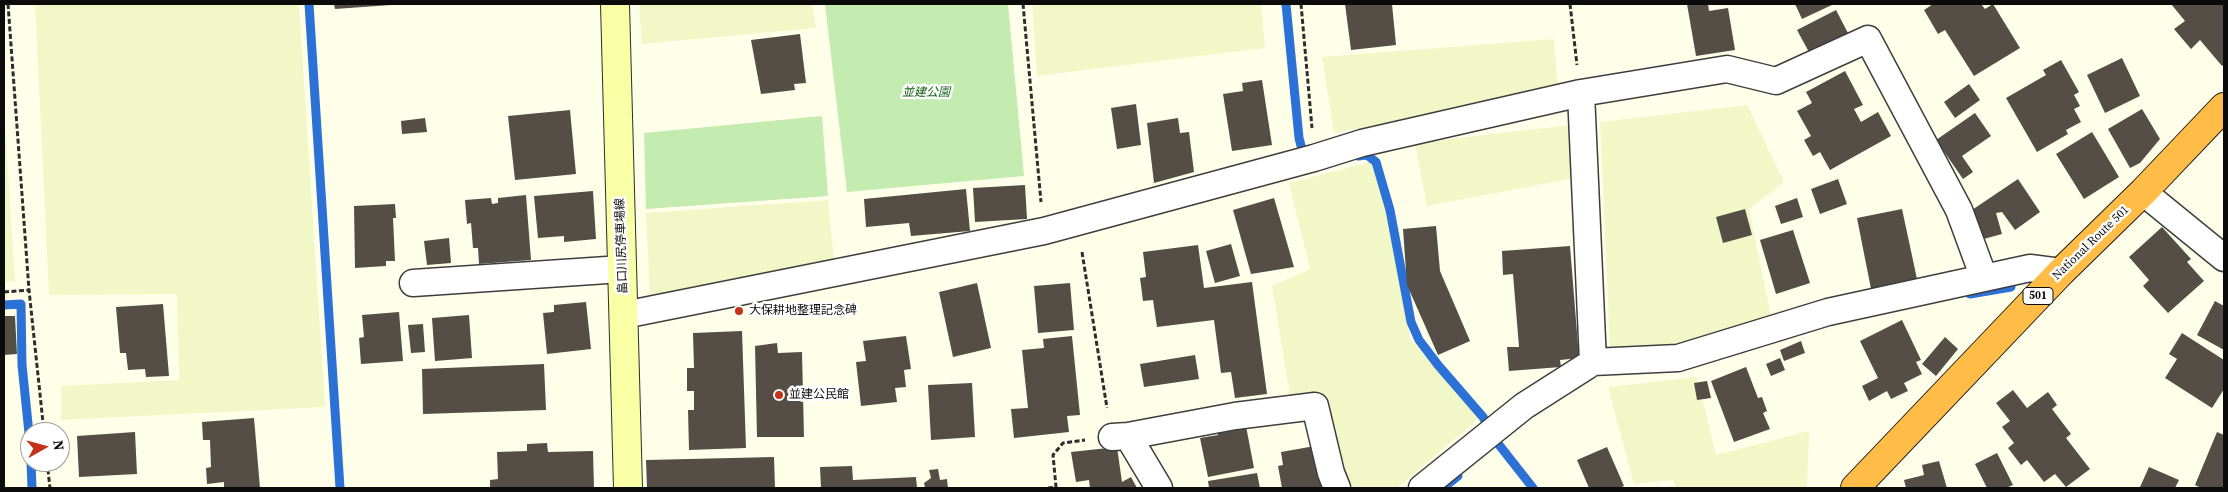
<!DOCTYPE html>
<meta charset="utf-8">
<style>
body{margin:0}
#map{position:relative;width:2228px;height:492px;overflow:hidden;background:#ffffe9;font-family:"Source Serif 4",serif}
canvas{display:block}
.frame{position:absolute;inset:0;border:5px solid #0b0b0b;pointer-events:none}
.north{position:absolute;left:20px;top:422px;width:50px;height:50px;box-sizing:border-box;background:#fff;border:1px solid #9d9d9d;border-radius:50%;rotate:83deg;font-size:14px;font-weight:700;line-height:20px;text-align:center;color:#0b0b0b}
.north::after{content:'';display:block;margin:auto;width:18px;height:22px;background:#c3321b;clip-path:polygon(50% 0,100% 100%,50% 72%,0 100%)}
</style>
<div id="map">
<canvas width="2228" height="492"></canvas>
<div class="frame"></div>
<div class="north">N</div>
</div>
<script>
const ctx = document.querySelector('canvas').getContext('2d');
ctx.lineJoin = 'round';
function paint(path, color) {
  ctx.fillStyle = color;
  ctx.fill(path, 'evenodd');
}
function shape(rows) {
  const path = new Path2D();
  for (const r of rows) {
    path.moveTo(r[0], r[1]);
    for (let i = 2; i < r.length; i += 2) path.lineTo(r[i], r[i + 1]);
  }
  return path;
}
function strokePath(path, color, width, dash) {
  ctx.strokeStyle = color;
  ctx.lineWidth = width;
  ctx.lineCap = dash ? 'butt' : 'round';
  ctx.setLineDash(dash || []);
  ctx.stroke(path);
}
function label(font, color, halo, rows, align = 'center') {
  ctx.font = font + ' "Source Serif 4","Noto Sans JP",serif';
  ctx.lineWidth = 5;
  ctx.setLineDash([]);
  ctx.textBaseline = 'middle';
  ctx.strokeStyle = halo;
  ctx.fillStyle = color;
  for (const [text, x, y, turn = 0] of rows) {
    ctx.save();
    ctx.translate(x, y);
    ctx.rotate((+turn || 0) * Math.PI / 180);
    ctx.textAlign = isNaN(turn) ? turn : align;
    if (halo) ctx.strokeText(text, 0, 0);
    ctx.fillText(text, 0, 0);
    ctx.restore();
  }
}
paint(shape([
 [35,4,299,4,325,407,61,420,61,386,179,380,177,294,49,295],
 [639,4,812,4,816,28,642,44],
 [1032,4,1261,4,1265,48,1037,76],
 [1554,39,1558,90,1334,133,1322,57],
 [1747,105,1784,182,1749,209,1771,316,1689,346,1610,348,1600,122],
 [4,110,15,281,4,282],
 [1570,125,1574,178,1427,206,1415,143],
 [1371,162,1386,209,1410,339,1479,418,1397,488,1349,488,1318,397,1290,395,1272,286,1310,269,1289,183],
 [828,200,834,260,650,297,646,213],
 [1697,377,1716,455,1809,431,1807,488,1676,488,1673,480,1634,484,1608,387]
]), '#f2f7c7');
paint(shape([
 [825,4,1008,4,1024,176,847,192],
 [822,116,828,196,646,209,644,133]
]), '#c4ebb0');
strokePath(shape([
 [309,4,340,488],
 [1286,4,1299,138,1304,157],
 [1358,156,1367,155,1376,162,1390,210,1411,322,1419,340,1438,365,1483,417,1496,441,1533,488],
 [1970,294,2011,287],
 [4,305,21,304,22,365,30,443],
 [31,462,32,488],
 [1443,488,1458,476]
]), '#2c72d6', 9);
paint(shape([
 [334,4,391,4,391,5,335,9],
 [1345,4,1392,4,1396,45,1351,50],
 [1687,4,1708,4,1709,11,1728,8,1735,50,1696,56],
 [1795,4,1834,4,1802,19],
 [1933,4,1981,4,1985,9,1993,4,2020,48,1974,76,1945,30,1938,34,1924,10],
 [2171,4,2224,4,2224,64,2222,66,2200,40,2191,49,2174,29,2185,21],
 [1836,10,1849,35,1810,54,1797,30],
 [800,34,806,83,794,84,795,90,761,94,751,40],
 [2122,58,2140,96,2105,113,2087,75],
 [2061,60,2079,92,2074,95,2080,106,2074,109,2081,122,2066,130,2068,134,2037,152,2006,98,2046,75,2043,70],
 [1845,71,1863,105,1854,109,1861,122,1878,112,1891,136,1830,170,1820,152,1813,156,1804,140,1811,136,1797,111,1812,103,1806,92],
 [1262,80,1272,145,1232,151,1223,94,1243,91,1242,83],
 [1969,84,1980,100,1955,118,1944,102],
 [1136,104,1141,145,1117,149,1111,108],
 [2142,109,2160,139,2140,163,2130,168,2108,129],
 [570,110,576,174,515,180,508,116],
 [1975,113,1991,136,1962,156,1973,172,1963,179,1936,140],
 [425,118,427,132,402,134,401,121],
 [1178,118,1180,133,1189,132,1194,172,1154,183,1147,123],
 [2092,132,2119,177,2084,199,2056,154],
 [1838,179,1847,204,1820,214,1811,189],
 [2018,179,2040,212,2015,230,2002,212,1996,213,2002,234,1980,240,1972,210],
 [1025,185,1027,219,975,222,973,188],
 [966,189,970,231,911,236,909,223,866,227,864,199],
 [593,191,596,239,564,242,564,236,538,238,534,196],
 [526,195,531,260,479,264,478,248,473,248,471,223,467,224,465,200,491,198,492,204,498,203,498,198],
 [1274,198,1294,267,1251,274,1233,210],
 [1797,198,1803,217,1781,224,1775,206],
 [395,204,396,218,393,218,395,261,386,261,386,266,355,268,354,206],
 [1745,209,1752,235,1723,243,1716,217],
 [1902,209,1917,279,1871,289,1857,218],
 [1436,226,1440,271,1470,341,1438,355,1407,285,1403,229],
 [2162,227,2191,259,2187,262,2204,281,2168,313,2143,286,2149,280,2129,257],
 [1793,230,1810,283,1776,294,1760,240],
 [449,238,451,263,427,265,424,241],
 [1231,244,1240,276,1215,283,1206,251],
 [1198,245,1204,288,1252,282,1267,394,1235,398,1231,372,1221,373,1214,320,1157,327,1153,300,1143,301,1140,278,1146,277,1143,252],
 [1570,246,1579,358,1560,360,1561,367,1509,371,1507,347,1519,347,1513,274,1503,275,1502,251],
 [977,283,991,348,953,357,939,292],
 [1070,283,1074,330,1038,333,1034,286],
 [2215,301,2224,306,2224,350,2197,335],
 [586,302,591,349,547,354,543,313,554,312,554,305],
 [163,304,169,376,146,377,145,369,128,370,126,353,120,353,116,307],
 [399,312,403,361,361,364,359,338,364,337,362,315],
 [469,315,472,358,435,361,432,318],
 [4,316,15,316,17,354,4,355],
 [1902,320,1921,360,1916,362,1922,374,1904,383,1908,391,1891,399,1887,391,1869,401,1862,386,1878,378,1860,341],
 [423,324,425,352,411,353,408,325],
 [742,331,746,448,689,450,688,410,694,410,694,391,687,391,687,368,694,368,693,333],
 [2182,333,2224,360,2224,389,2212,408,2165,378,2177,359,2169,354],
 [906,336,911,369,904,370,906,387,895,388,897,402,861,406,856,362,866,361,863,341],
 [1072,336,1080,415,1067,416,1069,432,1014,438,1011,409,1028,408,1022,350,1044,348,1043,339],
 [1945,337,1958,349,1936,376,1922,364],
 [1801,341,1805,353,1784,361,1780,350],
 [777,343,778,353,802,352,804,437,757,437,755,346],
 [1195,355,1199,379,1144,387,1140,364],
 [1780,358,1785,370,1771,376,1766,364],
 [544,364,546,410,423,414,422,369],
 [1746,367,1758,398,1762,397,1767,411,1763,413,1770,429,1734,442,1711,381],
 [1707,381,1711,398,1697,400,1694,383],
 [972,383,975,437,931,440,928,385],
 [2013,390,2027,408,2048,392,2057,405,2052,409,2071,434,2066,438,2090,469,2066,487,2055,474,2044,482,2027,460,2021,465,2008,448,2014,443,2002,427,2010,421,1996,403],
 [254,418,260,488,224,488,224,482,207,484,206,468,211,467,210,440,203,440,202,422],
 [1246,426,1254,468,1208,477,1200,438,1218,435,1217,431],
 [135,432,137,474,79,477,77,436],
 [2217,432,2224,435,2224,488,2201,488,2195,485],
 [547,443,548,452,593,451,594,488,490,488,490,480,498,479,497,452,527,451,527,444],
 [1315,446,1324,488,1282,488,1278,466,1283,465,1281,452],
 [1117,447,1122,482,1131,477,1137,488,1090,488,1089,480,1076,482,1071,452],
 [1607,447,1624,486,1619,488,1589,488,1577,460],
 [1997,453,2013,485,2006,488,1987,488,1975,464],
 [774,457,775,488,647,488,646,460],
 [1939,461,1947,488,1906,488,1904,480,1924,475,1922,465],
 [852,466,853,480,916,477,917,488,821,488,820,467],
 [2149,467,2179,480,2175,488,2140,487],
 [938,469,940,480,947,479,948,488,925,488,924,483,931,478,929,470],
 [1257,473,1260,488,1209,488,1208,481]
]), '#544e47');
const street = shape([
 [2143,192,2224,258],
 [413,283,622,269],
 [624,315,1044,231,1314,158,1362,143,1581,93,1727,69,1776,81,1868,39,1959,210,1984,278,2030,268,2061,272],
 [1593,362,1678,358,1828,312,1984,278],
 [1128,436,1159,488],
 [1112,437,1128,436,1235,416,1315,406,1331,473,1337,488],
 [1422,488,1524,406,1593,362,1581,93]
]);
const secondary = shape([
 [615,4,628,488]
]);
const highway = shape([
 [1855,488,2061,272,2143,192,2224,107]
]);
strokePath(street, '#3e3e3e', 29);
strokePath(secondary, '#2d2d2d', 30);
strokePath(highway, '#1c1c1c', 30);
strokePath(shape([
 [8,4,29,290,44,432],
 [1023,4,1041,202],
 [1301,4,1312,128],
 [1570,4,1577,65],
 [1082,252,1107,408],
 [4,292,29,290],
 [47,462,50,488],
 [1048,488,1056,487,1053,455,1063,443,1085,440]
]), '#2d2d2d', 3, [5, 2.5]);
strokePath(street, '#fff', 26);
strokePath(secondary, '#f8ffa4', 28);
strokePath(highway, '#ffbd47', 28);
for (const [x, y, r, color] of [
 [739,311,5,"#c3321b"],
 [779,395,5,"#c3321b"]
]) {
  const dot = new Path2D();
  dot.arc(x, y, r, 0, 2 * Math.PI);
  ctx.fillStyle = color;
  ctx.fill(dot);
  strokePath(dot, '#fff', 2);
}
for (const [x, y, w] of [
 [2038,296,30]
]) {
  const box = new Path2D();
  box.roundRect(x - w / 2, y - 8.5, w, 17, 4);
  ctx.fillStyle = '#fff';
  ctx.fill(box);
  strokePath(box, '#0b0b0b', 1);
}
label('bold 11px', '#0b0b0b', null, [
 ["501",2038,296]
]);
label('italic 12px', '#1a6618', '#fff', [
 ["並建公園",926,93]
]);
label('12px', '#0b0b0b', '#fff', [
 ["National Route 501",2091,243,-44],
 ["畠口川尻停車場線",622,246,-92]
]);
label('12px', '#0b0b0b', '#fff', [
 ["大保耕地整理記念碑",749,311],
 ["並建公民館",789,395]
], 'left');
</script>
